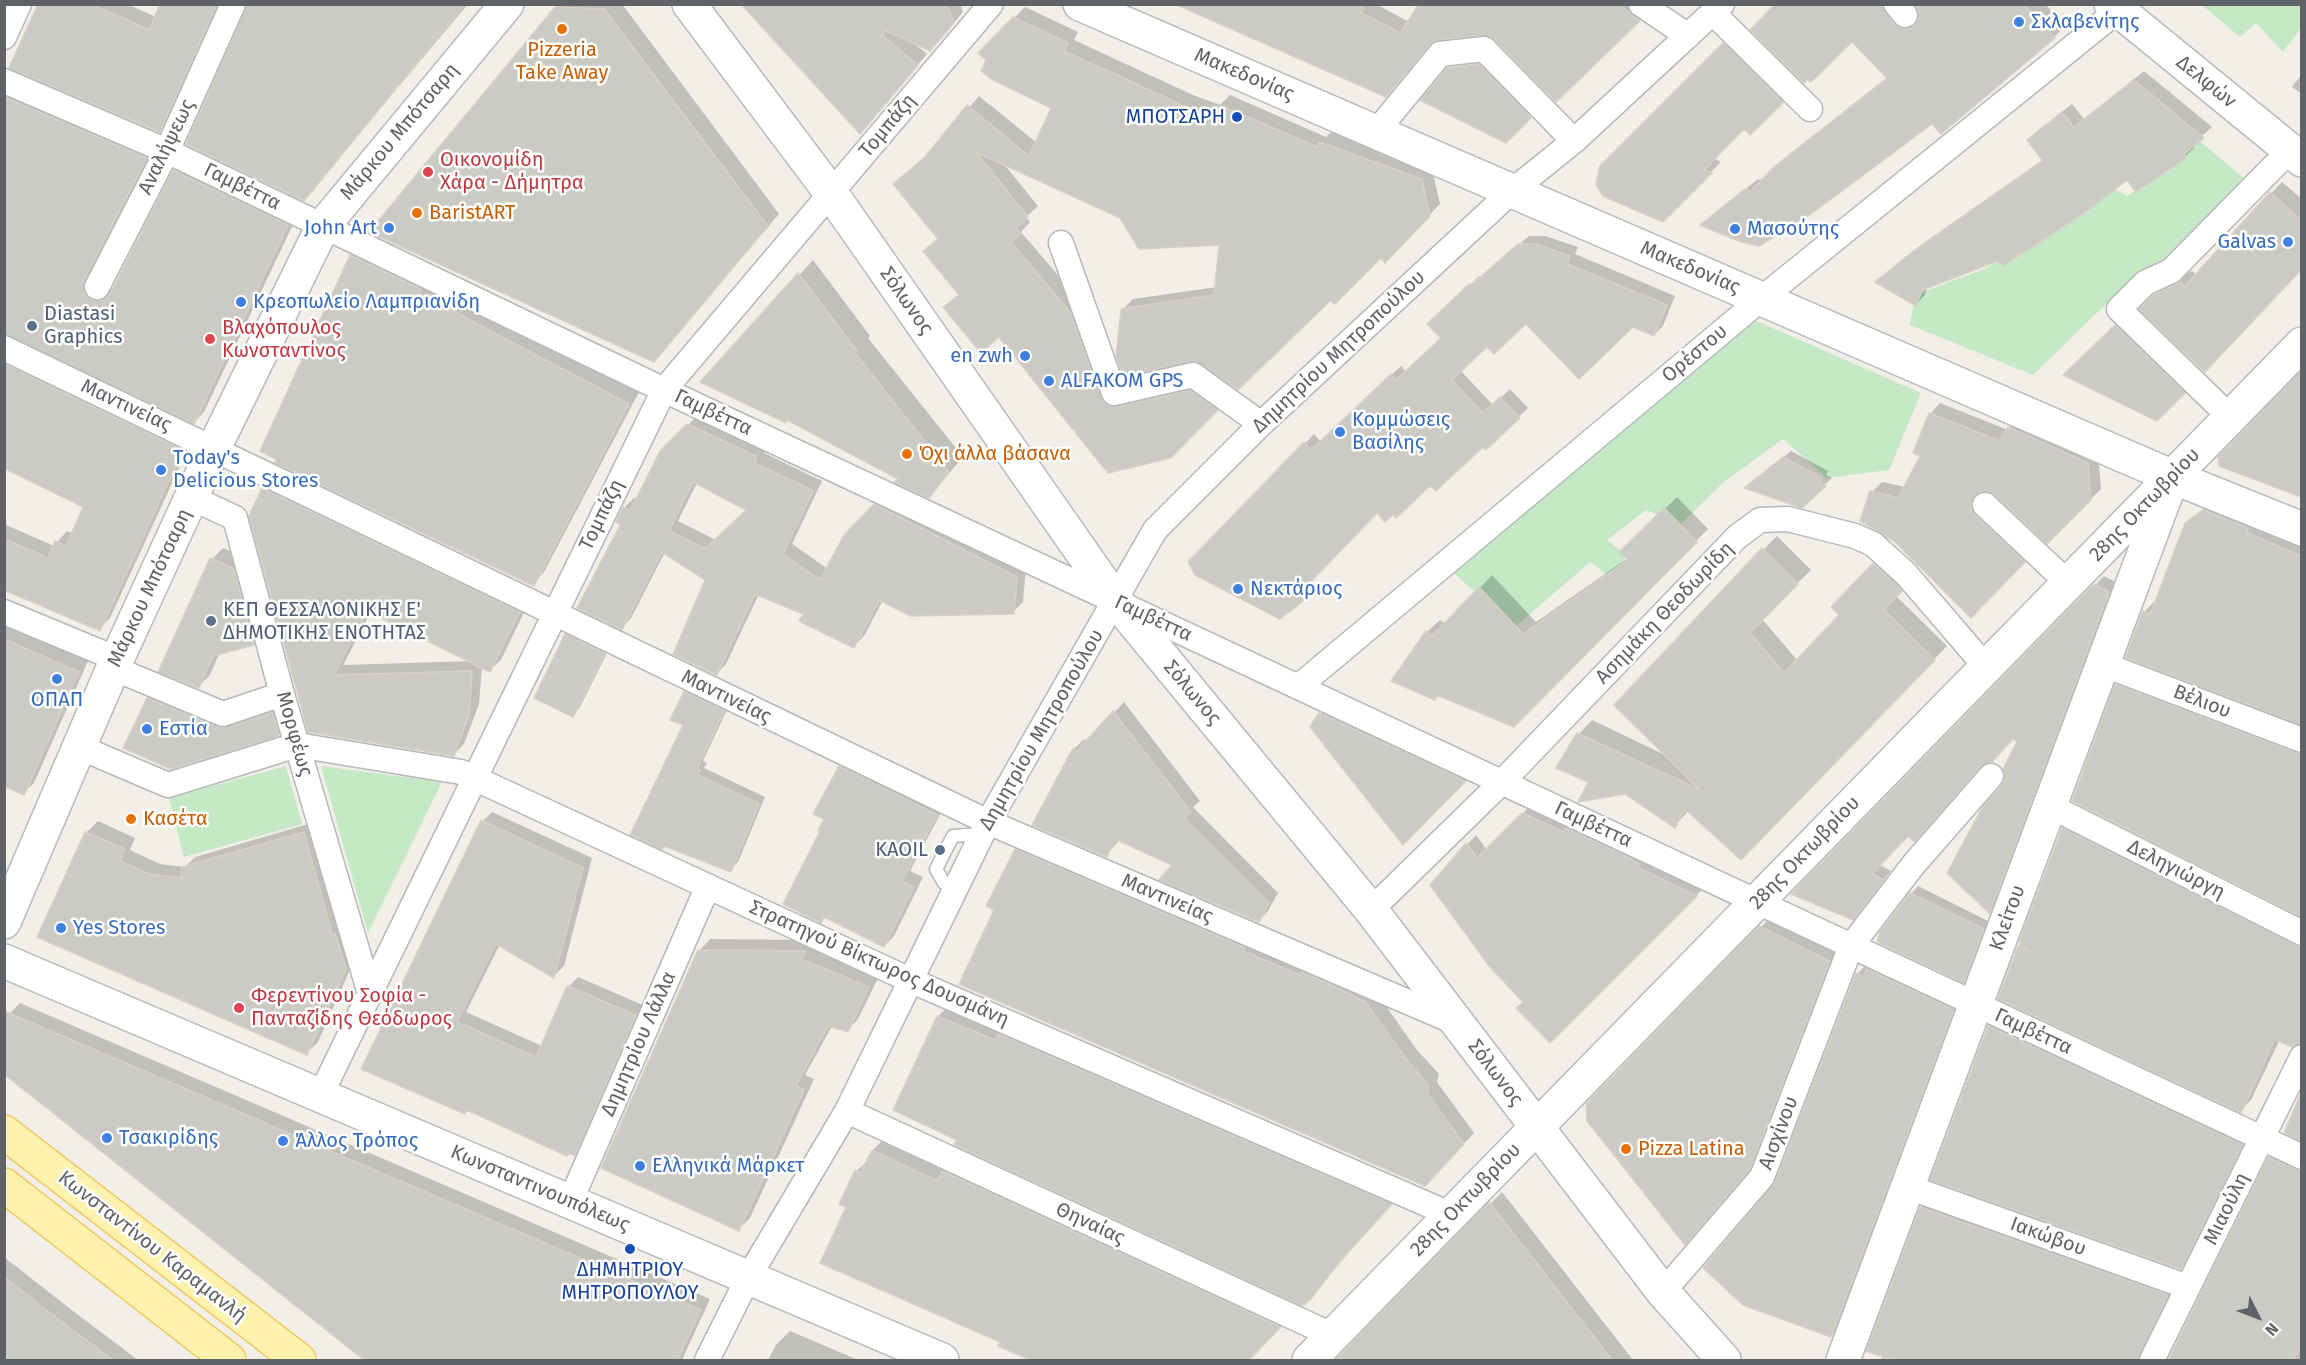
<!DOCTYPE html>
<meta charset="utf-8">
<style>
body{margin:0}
#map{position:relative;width:2306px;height:1365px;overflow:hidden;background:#f1efe8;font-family:"Fira Sans",sans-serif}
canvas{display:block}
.frame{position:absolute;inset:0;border:6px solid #5f6368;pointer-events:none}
.north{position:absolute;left:2228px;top:1287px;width:60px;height:60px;-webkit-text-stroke:4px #fff;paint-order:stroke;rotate:132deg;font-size:16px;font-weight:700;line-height:24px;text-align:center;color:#5f6368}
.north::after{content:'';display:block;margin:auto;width:21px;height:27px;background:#5f6368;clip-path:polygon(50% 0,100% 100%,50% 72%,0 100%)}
</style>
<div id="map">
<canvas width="2306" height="1365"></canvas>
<div class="frame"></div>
<div class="north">N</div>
</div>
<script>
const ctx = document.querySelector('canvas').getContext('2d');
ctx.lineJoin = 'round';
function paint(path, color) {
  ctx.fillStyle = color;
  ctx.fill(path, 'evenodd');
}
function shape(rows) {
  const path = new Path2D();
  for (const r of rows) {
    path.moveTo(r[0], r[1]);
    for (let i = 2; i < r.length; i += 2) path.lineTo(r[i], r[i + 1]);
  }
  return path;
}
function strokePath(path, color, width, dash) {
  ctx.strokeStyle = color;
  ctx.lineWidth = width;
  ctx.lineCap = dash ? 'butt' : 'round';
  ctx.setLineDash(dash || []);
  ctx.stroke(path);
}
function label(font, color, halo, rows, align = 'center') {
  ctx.font = font + ' "Fira Sans",sans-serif';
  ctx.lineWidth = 5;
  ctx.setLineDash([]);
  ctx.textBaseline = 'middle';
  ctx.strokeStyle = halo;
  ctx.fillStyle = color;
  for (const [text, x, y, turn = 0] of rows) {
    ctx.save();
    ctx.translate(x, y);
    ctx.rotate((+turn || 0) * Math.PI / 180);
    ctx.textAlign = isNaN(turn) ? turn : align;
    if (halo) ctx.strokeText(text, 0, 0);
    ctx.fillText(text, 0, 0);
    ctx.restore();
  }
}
paint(shape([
 [2202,5,2301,5,2301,28,2283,52,2256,23,2240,37],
 [2197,139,2245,179,2203,233,2167,263,2133,278,2033,375,1910,325,1915,295,1984,269,2046,238,2064,221,2112,188,2128,196],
 [1745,316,1921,393,1889,470,1827,478,1783,439,1725,481,1681,524,1646,510,1607,540,1627,556,1609,576,1590,562,1515,627,1449,569],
 [286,766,302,824,184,857,169,798],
 [321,766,442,782,368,933]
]), '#c5e8c5');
paint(shape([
 [41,4,127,4,156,17,162,4,222,4,171,119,159,131],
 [247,4,468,4,304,199],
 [559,4,622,4,779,214,654,360,556,8],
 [743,4,960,4,963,12,940,39,915,44,927,54,860,132],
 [1184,4,1376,4,1409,22,1421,4,1644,4,1650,9,1556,100,1489,34,1438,38,1432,41,1386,95],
 [1777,4,1900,4,1905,13,1919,18,1921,13,1917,4,2045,4,2065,26,2054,37,1932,122,1702,224,1758,179,1762,181,1787,156,1888,77,1852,40],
 [1025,7,1078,32,1074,40,1193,95,1220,105,1230,95,1326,137,1331,132,1432,169,1440,204,1385,260,1381,256,1330,299,1122,310,1133,299,1217,287,1221,244,1121,217,1003,163,1038,206,1026,217,1030,222,1021,232,1080,301,1114,393,1201,381,1227,399,1170,456,1000,335,945,308,960,294,925,252,939,238,895,184,931,152,979,96,1037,143,1053,107,980,53],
 [1736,33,1794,90,1750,133,1745,127,1714,158,1721,162,1662,220,1601,167],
 [1490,53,1541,105,1505,141,1448,69,1486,65,1486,62,1451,66,1460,57],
 [2144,71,2212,127,2193,144,2194,148,2185,157,2127,178,1999,259,1928,286,1925,295,1916,304,1887,273,1922,244,2044,159,2029,140,2038,130,2072,104,2084,119],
 [2302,74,2302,94,2292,87],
 [4,90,157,147,102,290,113,289,175,171,185,160,298,214,204,412,194,422,4,334],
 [2282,182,2302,199,2302,269,2216,359,2141,309,2166,284,2192,271,2197,275],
 [1529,236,1545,236,1578,247,1575,254,1675,296,1663,326,1654,335,1633,325,1526,322,1487,345,1460,370,1493,405,1510,389,1528,408,1486,448,1483,445,1393,512,1377,511,1309,582,1314,589,1305,598,1190,563,1314,434,1321,442,1401,366,1406,372,1442,338,1429,324,1479,276,1480,278],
 [362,244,639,392,544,572,533,584,351,256],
 [813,260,870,336,868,338,963,457,929,497,900,478,788,419,703,382],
 [2128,315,2195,381,2157,420,2066,375],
 [4,347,192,440,110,618,99,629,4,588,4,524,54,546,67,531,73,534,85,506,6,467,4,470],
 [2302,373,2302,494,2300,495,2219,458],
 [1940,403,2008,430,2019,417,2098,453,2101,489,2047,542,1995,493,1983,490,1981,498,2034,551,1971,616,1872,492,1882,482,1905,487,1923,455,1930,414],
 [698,415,765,446,764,453,822,481,792,544,828,569,845,536,885,495,1026,567,1023,602,1013,612,883,600,864,636,854,646,805,613,759,594,726,664,716,674,707,580,665,552,631,618,622,628,624,508,634,498,637,500,661,452],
 [697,483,748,509,716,540,678,521],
 [1791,451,1828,471,1826,475,1832,478,1802,506,1746,487],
 [274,479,529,602,501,660,490,670,482,666,479,704,464,744,453,755,309,731,264,489],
 [371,612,472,661,343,665],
 [1677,497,1708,529,1514,725,1439,695,1435,699,1427,632,1440,620,1446,624,1492,575,1536,622,1628,558,1621,552],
 [2215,500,2302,540,2302,723,2127,657,2144,612,2155,601,2157,602,2186,523],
 [1777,536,1811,570,1762,619,1798,661,1841,615,1874,564,1887,551,1914,577,1896,596,1947,646,1740,858,1689,810,1675,826,1625,793,1558,768,1579,734,1592,720,1665,755,1763,550],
 [223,548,245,557,265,632,253,643,220,652,210,675,198,687,212,559],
 [2104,576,2117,583,1998,903,1990,912,2019,741,2014,738,1981,765,1880,865,1891,871,1852,919,1794,893],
 [4,624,88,661,34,783,23,793,4,785],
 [574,628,611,645,580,707,573,715,566,635],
 [2127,674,2302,740,2302,915,2073,800,2116,685],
 [692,685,730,703,703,761,707,763,704,768,765,797,738,862,730,870,665,845,685,725,685,692],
 [159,687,230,716,284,702,290,723,279,734,171,768,148,698],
 [1124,702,1200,801,1193,807,1278,893,1268,911,1258,921,1175,865,1120,839,1106,856,1074,749,1084,739,1087,742],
 [1332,702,1475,769,1403,842,1311,727],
 [850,757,945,805,910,871,923,877,894,936,884,946,826,916,821,921,822,830,840,767],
 [1532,804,1705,887,1550,1041,1525,1001,1431,885,1476,835,1487,850],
 [492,812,592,858,564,966,554,976,500,944,466,1012,542,1046,568,987,578,977,645,1006,584,1144,574,1154,363,1069,483,821],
 [2074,818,2302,933,2302,1042,2280,1039,2251,1100,2240,1111,2019,947,2063,829],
 [98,821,135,838,130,850,160,864,185,867,195,857,315,822,356,956,318,1042,307,1053,39,936,87,832],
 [1027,839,1376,992,1417,1050,1439,1074,1437,1082,1474,1133,1435,1174,1411,1180,961,984,996,909,1016,850],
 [1918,886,1990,922,1971,974,1963,981,1911,894],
 [1774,914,1842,947,1763,1155,1698,1230,1587,1104],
 [710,939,815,940,811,948,879,976,858,1019,847,1031,832,1026,805,1075,814,1079,750,1218,739,1229,699,951],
 [1867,964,1962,1000,1841,1326,1831,1336,1776,1183,1857,974],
 [20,1003,710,1299,682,1360,367,1360,4,1072,10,1013],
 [949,1006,1401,1194,1313,1293,895,1109,938,1016],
 [2000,1015,2253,1133,2192,1256,2181,1268,1932,1179,1989,1026],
 [2302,1097,2302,1140,2286,1132],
 [883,1140,1290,1316,1248,1360,1033,1360,1000,1345,1002,1341,848,1206,856,1171,868,1161,873,1150],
 [2281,1147,2302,1156,2302,1354,2299,1360,2169,1360,2270,1158],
 [1502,1192,1633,1360,1454,1360,1448,1354,1441,1360,1337,1360],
 [1932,1196,2178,1284,2157,1360,1881,1360,1883,1355,1868,1350,1922,1207],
 [4,1257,73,1311,138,1360,4,1360],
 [790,1331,858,1360,768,1360,776,1345]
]), '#0003');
const building = shape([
 [38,4,91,4,149,30,160,4,217,4,160,132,9,68,38,4],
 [247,4,465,4,304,201,186,144,247,4],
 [741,4,946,4,954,23,930,51,885,30,882,35,918,65,860,134,741,4],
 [1365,4,1361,13,1400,33,1419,4,1618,4,1640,21,1556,102,1494,39,1483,35,1438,40,1430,44,1386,97,1177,5,1365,4],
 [1775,4,1882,4,1894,24,1907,29,1914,26,1918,19,1919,12,1915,4,2023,4,2055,38,1941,134,1932,124,1811,214,1759,246,1741,242,1700,225,1745,189,1750,192,1774,167,1887,78,1852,42,1811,82,1807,79,1804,83,1750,30,1775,4],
 [555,7,604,9,768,226,654,362,369,232,555,7],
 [1013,17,1068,43,1064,51,1182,105,1213,116,1218,104,1317,147,1319,142,1422,179,1430,216,1385,263,1381,258,1335,304,1330,301,1238,390,1195,361,1123,376,1116,356,1121,309,1214,295,1219,245,1139,249,1120,218,976,152,1028,217,1016,228,1021,234,1011,242,1070,312,1104,403,1117,407,1190,390,1218,410,1171,458,1108,473,999,337,981,353,943,307,959,295,923,251,938,239,893,184,925,157,967,105,1029,156,1051,108,991,79,981,71,986,60,978,53,1013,17],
 [1723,43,1783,103,1750,135,1744,129,1704,170,1712,173,1663,222,1603,196,1596,184,1600,166,1723,43],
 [1479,64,1531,118,1506,143,1420,100,1447,68,1479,64],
 [2134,80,2204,138,2184,154,2186,158,2136,192,2127,180,2087,211,2003,266,1998,261,1922,290,1916,306,1875,282,1911,253,2043,161,2027,140,2062,112,2074,127,2134,80],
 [4,97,147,158,84,280,85,294,91,300,104,299,110,294,173,170,288,225,194,424,4,334,4,97],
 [2270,192,2301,220,2301,270,2205,372,2139,309,2153,295,2180,282,2185,286,2270,192],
 [1518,244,1536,244,1570,256,1567,264,1667,305,1654,336,1633,327,1579,379,1526,324,1494,354,1487,347,1452,380,1483,413,1500,397,1520,418,1486,450,1483,447,1436,491,1430,486,1396,518,1393,514,1385,522,1377,513,1301,592,1306,599,1280,619,1195,575,1188,562,1304,442,1311,450,1391,374,1396,380,1441,338,1427,324,1469,284,1470,286,1518,244],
 [350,255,421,289,419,293,629,404,534,586,275,463,276,459,260,451,350,255],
 [798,273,857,351,855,353,949,472,929,498,894,482,898,479,787,420,786,423,700,382,798,273],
 [2115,325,2185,393,2157,421,2063,375,2115,325],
 [4,364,183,450,100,631,4,590,4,539,48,558,55,541,66,546,83,507,4,468,4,364],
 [2301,371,2301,497,2219,466,2218,457,2301,371],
 [1929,413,2000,441,2008,427,2088,463,2091,500,2047,544,1994,494,1981,491,1974,496,1971,509,1975,515,2025,562,1971,618,1894,541,1860,521,1870,491,1898,498,1920,456,1913,453,1929,413],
 [687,424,756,456,755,463,813,491,783,554,820,580,844,535,874,504,1017,577,1014,614,911,616,879,600,854,648,799,621,803,614,755,594,717,675,673,654,705,580,662,552,622,630,577,608,620,525,616,522,623,507,630,511,660,451,687,424],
 [693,482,746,510,705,549,669,531,693,482],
 [1783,457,1822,478,1819,483,1826,486,1802,508,1744,488,1783,457],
 [262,488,520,612,490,672,367,611,334,675,472,671,469,715,454,756,308,732,249,516,262,488],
 [1664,508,1697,542,1514,727,1437,695,1435,700,1391,681,1426,631,1432,636,1479,587,1523,634,1628,560,1619,552,1664,508],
 [2203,510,2248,528,2247,533,2301,556,2301,725,2125,658,2143,611,2150,615,2185,523,2203,510],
 [1762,548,1798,584,1750,633,1784,673,1839,615,1831,607,1873,563,1902,591,1884,610,1935,660,1741,860,1685,809,1675,828,1625,794,1578,802,1588,782,1556,768,1577,733,1700,790,1614,705,1762,548],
 [210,558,234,569,254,645,213,656,199,688,158,672,210,558],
 [2094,584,2109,592,1990,914,1947,873,1982,808,2002,785,2005,778,2003,769,2017,742,2013,739,1992,762,1980,767,1915,842,1908,836,1872,874,1884,880,1853,920,1791,894,2094,584],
 [565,634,605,653,573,717,534,698,565,634],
 [4,639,79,672,24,795,4,786,4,639],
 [2115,684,2301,754,2301,917,2072,801,2115,684],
 [684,691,724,711,697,769,700,770,698,775,759,804,731,872,664,846,662,850,630,835,683,725,670,720,684,691],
 [147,698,218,727,228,728,273,712,279,736,171,769,123,748,147,698],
 [1113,711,1191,812,1184,818,1269,903,1259,922,1159,880,1172,865,1115,839,1107,857,1032,825,1073,748,1077,751,1113,711],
 [1319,713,1466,781,1403,845,1310,727,1319,713],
 [839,766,937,815,902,881,914,887,884,947,824,917,821,923,783,904,820,831,818,830,824,819,813,814,839,766],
 [1522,813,1564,832,1566,828,1624,855,1639,864,1638,868,1697,896,1550,1043,1516,1008,1523,1002,1490,967,1430,885,1466,843,1477,858,1522,813],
 [481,820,583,868,554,978,496,944,457,1022,536,1057,567,986,636,1015,575,1156,569,1153,567,1156,467,1110,465,1114,361,1069,481,820],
 [2062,828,2301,947,2301,1043,2292,1047,2275,1039,2241,1113,1998,999,2018,946,2029,951,2019,942,2062,828],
 [85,832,125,849,120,861,149,874,181,878,182,867,304,832,332,934,335,934,346,969,307,1055,37,937,85,832],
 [1015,849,1245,948,1243,951,1300,975,1301,972,1336,987,1365,1002,1407,1060,1429,1086,1427,1093,1464,1144,1425,1186,959,984,994,910,986,906,1015,849],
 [1910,893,1984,929,1964,983,1877,942,1880,932,1910,893],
 [1759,926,1830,961,1750,1170,1685,1245,1587,1121,1586,1104,1759,926],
 [698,950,806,951,801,959,869,987,848,1032,828,1026,796,1086,804,1090,739,1231,601,1168,698,950],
 [1867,969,1954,1010,1831,1337,1743,1305,1703,1268,1775,1182,1856,973,1863,977,1867,969],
 [4,1011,701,1310,677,1360,364,1360,4,1074,4,1011],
 [937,1016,995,1040,998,1034,1392,1204,1341,1260,1310,1300,1302,1306,954,1145,957,1140,893,1110,937,1016],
 [1988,1026,2243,1145,2181,1269,1930,1180,1988,1026],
 [2301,1093,2301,1141,2284,1133,2301,1093],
 [872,1150,937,1181,942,1171,1281,1327,1249,1360,1030,1360,998,1346,1000,1342,820,1263,846,1207,839,1204,855,1170,860,1173,872,1150],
 [2268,1157,2301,1171,2301,1344,2294,1360,2168,1360,2268,1157],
 [1489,1202,1612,1360,1335,1360,1489,1202],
 [1920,1207,2168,1295,2138,1360,1892,1360,1866,1351,1920,1207],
 [4,1277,62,1322,113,1360,4,1360,4,1277]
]);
paint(building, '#cccac5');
strokePath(building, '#d6d1c6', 1.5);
const lane = shape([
 [944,883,936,869,953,836,982,834]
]);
const street = shape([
 [1641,4,1688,36],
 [1896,4,1905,15],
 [1713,13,1810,109],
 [4,37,19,4],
 [4,81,167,151,664,390,2302,1157],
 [1376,132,1440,54,1484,49,1574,141],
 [1061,243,1114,393,1193,375,1261,424],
 [97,287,167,151,233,4],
 [4,348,988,822,1457,1023],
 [2230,417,2119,309,2145,283,2171,271,2290,150],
 [192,498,235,518,282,694,370,994],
 [1985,505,2068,583],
 [4,612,117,659],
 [2102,664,2302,740],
 [113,668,223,714,282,694],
 [1298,687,1761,299,2126,4],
 [79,747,168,785,297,745,461,772,912,981,1452,1215],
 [2050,806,2302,933],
 [1371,910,1502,782,1737,537,1760,520,1788,519,1855,536,1873,544,1906,574,1986,667],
 [320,1096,664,390,991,4],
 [847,1111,1334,1336],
 [1908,1187,2188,1287],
 [570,1202,708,886],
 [1663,1292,1762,1177,1851,946,1914,864,1991,776],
 [707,1360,748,1278,847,1111,988,822,1155,530,1261,424,1512,191,1574,141,1722,4],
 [2152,1360,2302,1057]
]);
const secondary = shape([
 [689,4,831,193,1116,601,1371,910,1663,1292,1724,1360],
 [1080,4,2173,477,2302,529],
 [2111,4,2302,160],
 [4,922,113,668,214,448,323,226,507,4],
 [4,961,942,1360],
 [1309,1360,2302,344],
 [1843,1360,2168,489]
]);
const primary = shape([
 [4,1132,299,1360],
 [4,1185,229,1360]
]);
strokePath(lane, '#b5b8bc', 15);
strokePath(street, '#b5b8bc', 27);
strokePath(secondary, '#b6babf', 36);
strokePath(primary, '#f2c960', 36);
strokePath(lane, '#fff', 12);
strokePath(street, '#fff', 24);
strokePath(secondary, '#fff', 33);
strokePath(primary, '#fff2af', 33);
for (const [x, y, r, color] of [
 [2019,22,6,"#3f7fe0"],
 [562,29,6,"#e8710a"],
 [1237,117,6,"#1a4fb4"],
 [428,172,6,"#e0444e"],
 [417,213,6,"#e8710a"],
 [389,228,6,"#3f7fe0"],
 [1735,229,6,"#3f7fe0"],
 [2288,242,6,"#3f7fe0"],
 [241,302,6,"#3f7fe0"],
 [32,326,6,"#5c6f8a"],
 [210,339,6,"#e0444e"],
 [1025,356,6,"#3f7fe0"],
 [1049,381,6,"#3f7fe0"],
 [1340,432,6,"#3f7fe0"],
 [907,454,6,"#e8710a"],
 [161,470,6,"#3f7fe0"],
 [1238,589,6,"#3f7fe0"],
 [211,621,6,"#5c6f8a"],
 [57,679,6,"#3f7fe0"],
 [147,729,6,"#3f7fe0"],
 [131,819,6,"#e8710a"],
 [940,850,6,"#5c6f8a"],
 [61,928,6,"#3f7fe0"],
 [239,1008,6,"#e0444e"],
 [107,1138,6,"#3f7fe0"],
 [283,1141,6,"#3f7fe0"],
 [1626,1149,6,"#e8710a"],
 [640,1166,6,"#3f7fe0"],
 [630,1249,6,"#1a4fb4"]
]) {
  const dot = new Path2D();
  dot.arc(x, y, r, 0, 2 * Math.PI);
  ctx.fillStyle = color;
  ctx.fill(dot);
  strokePath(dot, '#fff', 2);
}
label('20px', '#366cbe', '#fff', [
 ["Σκλαβενίτης",2031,22],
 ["John Art",377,228,"right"],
 ["Μασούτης",1747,229],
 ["Galvas",2276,242,"right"],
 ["Κρεοπωλείο Λαμπριανίδη",253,302],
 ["en zwh",1013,356,"right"],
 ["ALFAKOM GPS",1061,381],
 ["Κομμώσεις",1352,420],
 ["Βασίλης",1352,443],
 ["Today's",173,458],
 ["Delicious Stores",173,481],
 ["Νεκτάριος",1250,589],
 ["ΟΠΑΠ",57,700,"center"],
 ["Εστία",159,729],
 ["Yes Stores",73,928],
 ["Τσακιρίδης",119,1138],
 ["Άλλος Τρόπος",295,1141],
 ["Ελληνικά Μάρκετ",652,1166]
], 'left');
label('20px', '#c56008', '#fff', [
 ["Pizzeria",562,50,"center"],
 ["Take Away",562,73,"center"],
 ["BaristART",429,213],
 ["Όχι άλλα βάσανα",919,454],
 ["Κασέτα",143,819],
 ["Pizza Latina",1638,1149]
], 'left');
label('20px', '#5f6368', '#fff', [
 ["Μακεδονίας",1244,75,23],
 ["Δελφών",2206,82,39],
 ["Τομπάζη",888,126,-50],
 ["Μάρκου Μπότσαρη",400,132,-50],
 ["Αναλήψεως",167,147,-64],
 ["Γαμβέττα",242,187,26],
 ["Μακεδονίας",1690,268,23],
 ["Σόλωνος",906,301,55],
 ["Δημητρίου Μητροπούλου",1339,352,-43],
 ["Ορέστου",1695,354,-40],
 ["Μαντινείας",126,406,25],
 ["Γαμβέττα",713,413,25],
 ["28ης Οκτωβρίου",2145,505,-46],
 ["Τομπάζη",602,515,-64],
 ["Μάρκου Μπότσαρη",150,588,-65],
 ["Ασημάκη Θεοδωρίδη",1665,613,-46],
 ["Γαμβέττα",1153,619,25],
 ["Σόλωνος",1192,693,50],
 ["Μαντινείας",726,697,26],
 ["Βέλιου",2202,702,21],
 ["Δημητρίου Μητροπούλου",1042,730,-60],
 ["Μορφέως",294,734,74],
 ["Γαμβέττα",1593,825,25],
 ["28ης Οκτωβρίου",1805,853,-46],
 ["Δεληγιώργη",2176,870,27],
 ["Μαντινείας",1167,899,23],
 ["Κλείτου",2008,918,-70],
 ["Στρατηγού Βίκτωρος Δουσμάνη",879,964,24],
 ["Γαμβέττα",2033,1032,25],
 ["Δημητρίου Λάλλα",639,1044,-66],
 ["Σόλωνος",1495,1073,53],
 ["Αισχίνου",1779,1133,-69],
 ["Κωνσταντινουπόλεως",540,1189,23],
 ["28ης Οκτωβρίου",1466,1200,-46],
 ["Μιαούλη",2227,1209,-64],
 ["Θηναίας",1090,1224,25],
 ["Ιακώβου",2048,1237,20],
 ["Κωνσταντίνου Καραμανλή",152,1247,38]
]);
label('20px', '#164399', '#fff', [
 ["ΜΠΟΤΣΑΡΗ",1225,117],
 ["ΔΗΜΗΤΡΙΟΥ",630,1270,"center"],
 ["ΜΗΤΡΟΠΟΥΛΟΥ",630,1293,"center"]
], 'right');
label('20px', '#be3a42', '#fff', [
 ["Οικονομίδη",440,160],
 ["Χάρα - Δήμητρα",440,183],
 ["Βλαχόπουλος",222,328],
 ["Κωνσταντίνος",222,351],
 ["Φερεντίνου Σοφία -",251,996],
 ["Πανταζίδης Θεόδωρος",251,1019]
], 'left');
label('20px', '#4e5e75', '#fff', [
 ["Diastasi",44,314],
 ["Graphics",44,337],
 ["ΚΕΠ ΘΕΣΣΑΛΟΝΙΚΗΣ Ε'",223,610],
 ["ΔΗΜΟΤΙΚΗΣ ΕΝΟΤΗΤΑΣ",223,633],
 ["KAOIL",928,850,"right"]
], 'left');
</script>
